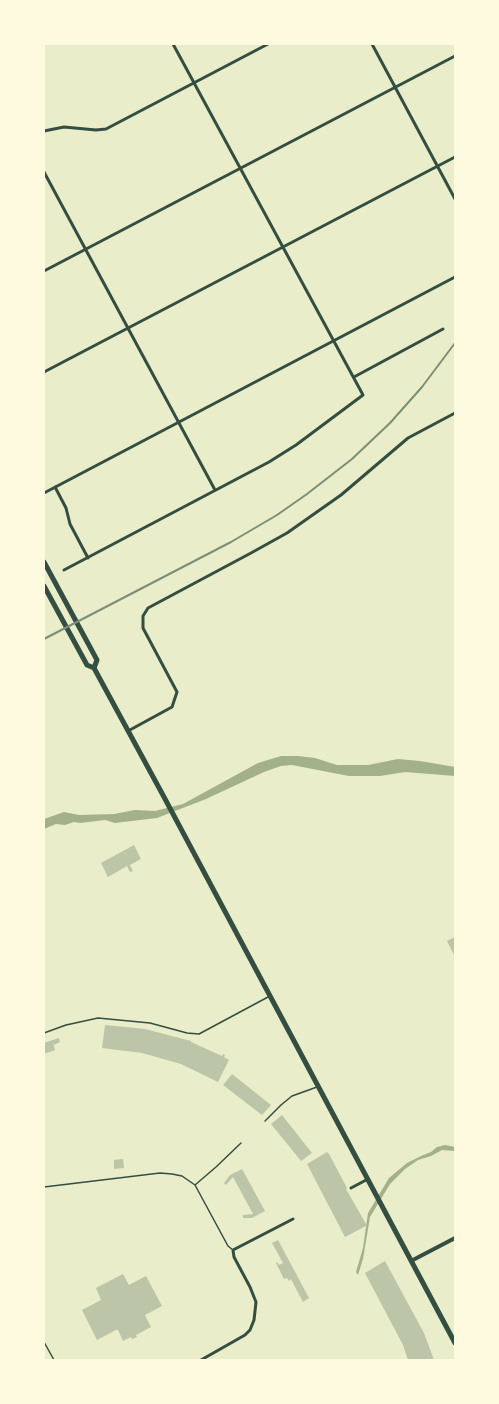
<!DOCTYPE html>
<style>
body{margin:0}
#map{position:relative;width:499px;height:1404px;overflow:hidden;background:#e9edc9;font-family:Arial,sans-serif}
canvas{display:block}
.frame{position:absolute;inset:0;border:45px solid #fefae0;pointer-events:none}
</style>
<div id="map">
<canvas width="499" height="1404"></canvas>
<div class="frame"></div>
</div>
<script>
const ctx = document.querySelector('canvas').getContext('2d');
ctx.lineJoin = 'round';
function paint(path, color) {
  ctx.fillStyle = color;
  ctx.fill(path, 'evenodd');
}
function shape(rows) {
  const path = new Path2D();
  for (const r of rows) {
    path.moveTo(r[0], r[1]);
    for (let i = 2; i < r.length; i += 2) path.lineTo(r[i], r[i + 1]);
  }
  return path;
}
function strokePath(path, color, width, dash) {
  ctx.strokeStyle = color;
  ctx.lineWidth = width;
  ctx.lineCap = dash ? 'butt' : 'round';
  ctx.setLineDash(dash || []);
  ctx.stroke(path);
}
paint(shape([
 [281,756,298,756,315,758,337,765,368,765,398,759,420,761,455,767,455,776,405,772,380,776,349,776,292,765,281,766,264,772,206,799,157,818,115,823,105,820,80,823,74,822,65,825,56,824,44,829,44,819,64,812,79,815,114,814,135,810,155,811,183,804,258,763],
 [445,1145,455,1147,455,1151,442,1150,431,1156,418,1160,405,1169,390,1184,370,1217,363,1259,358,1275,356,1272,363,1248,368,1213,389,1178,407,1163,421,1156,431,1152,437,1147]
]), '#a3b18a');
paint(shape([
 [134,845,141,859,130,865,133,871,130,872,127,866,108,877,101,863],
 [455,937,455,957,447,941],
 [105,1025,145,1029,191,1041,191,1042,222,1056,223,1054,225,1055,224,1057,229,1060,218,1082,181,1064,142,1053,102,1048],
 [59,1038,60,1042,54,1045,53,1042,55,1050,44,1054,44,1043],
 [232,1074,271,1105,262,1115,223,1085],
 [282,1115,312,1153,301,1161,271,1124],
 [327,1152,329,1154,347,1188,346,1189,366,1224,366,1226,345,1237,307,1164],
 [123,1159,124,1168,114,1169,114,1160],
 [242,1169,265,1211,252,1218,243,1218,243,1215,253,1214,233,1177,226,1185,224,1183,230,1175],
 [278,1240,309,1298,303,1302,291,1279,289,1281,287,1278,284,1279,276,1263,277,1262,279,1265,283,1263,272,1243],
 [385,1261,424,1333,434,1360,408,1360,403,1345,365,1273],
 [123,1274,129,1285,146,1276,162,1306,145,1315,151,1327,136,1335,137,1337,135,1338,132,1339,131,1337,123,1341,118,1330,116,1330,97,1340,82,1310,101,1300,96,1288]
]), '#bcc5a7');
strokePath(shape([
 [44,1033,66,1025,98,1018,150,1023,187,1033,199,1034,268,997],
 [265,1121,281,1105,292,1096,317,1087],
 [195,1185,216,1167,241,1143],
 [44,1187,160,1173,172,1174,182,1176,195,1185,228,1246,233,1250],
 [44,1342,54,1360]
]), '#344e41', 1.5);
strokePath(shape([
 [372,44,455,199],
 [44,131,64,127,96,130,106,129,268,44],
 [44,172,215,490],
 [44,271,455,56],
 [44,372,455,157],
 [354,377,443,329],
 [55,487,66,508,70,524,88,558],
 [44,493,455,277],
 [64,570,269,462,296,445,363,395,173,44],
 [128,731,172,707,177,692,143,628,143,616,148,608,251,553,287,533,341,495,408,438,455,413],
 [351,1188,368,1179],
 [201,1360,245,1335,250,1330,254,1320,256,1302,250,1287,234,1257,233,1250,293,1219]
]), '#344e41', 3);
strokePath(shape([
 [411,1261,455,1238]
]), '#344e41', 4);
strokePath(shape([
 [44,562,97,660,94,668],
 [44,586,87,665,94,668,164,797,455,1343]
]), '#344e41', 5);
strokePath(shape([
 [44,639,231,542,277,515,307,494,352,459,390,423,422,387,455,343]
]), '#7c8e77', 2);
</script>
